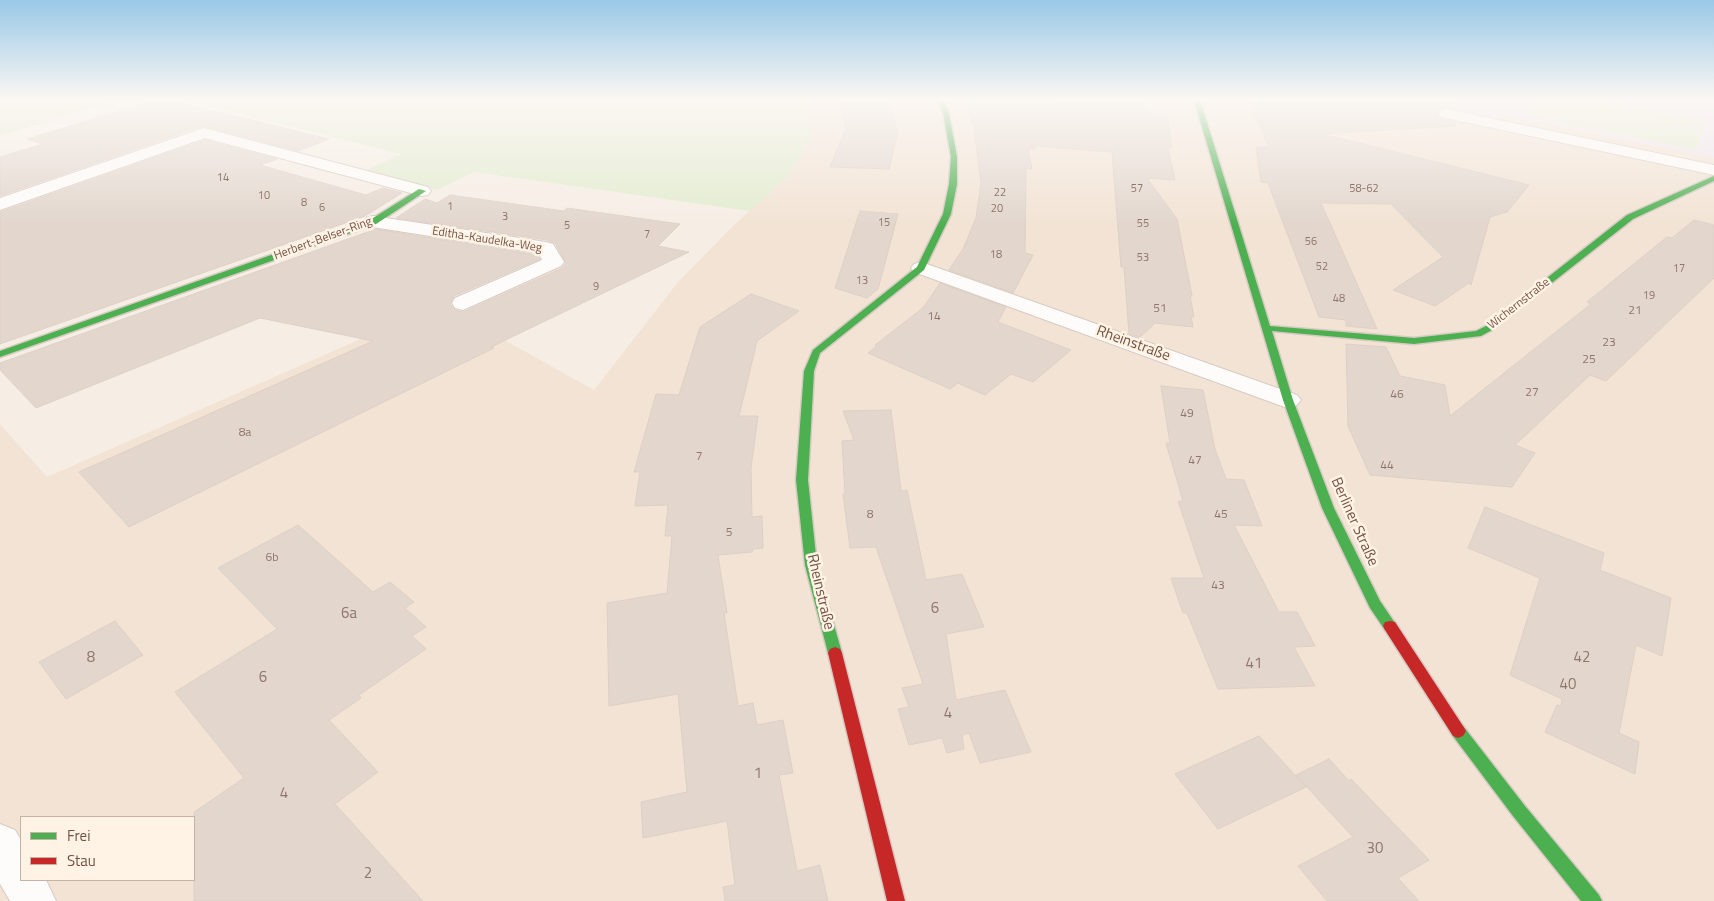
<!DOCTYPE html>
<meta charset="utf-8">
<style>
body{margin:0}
#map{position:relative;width:1714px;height:901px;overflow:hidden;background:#f6eee5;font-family:"Titillium Web",sans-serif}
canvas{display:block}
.legend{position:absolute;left:20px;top:816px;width:175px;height:65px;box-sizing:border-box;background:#fff3e5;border:1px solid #c7b3a5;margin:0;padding:6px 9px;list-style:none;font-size:15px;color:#735246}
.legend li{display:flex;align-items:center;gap:10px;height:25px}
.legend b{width:25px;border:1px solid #c7b3a5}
</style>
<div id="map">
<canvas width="1714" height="901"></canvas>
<ul class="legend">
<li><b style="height:6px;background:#4caf50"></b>Frei</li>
<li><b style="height:6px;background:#c62828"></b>Stau</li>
</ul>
</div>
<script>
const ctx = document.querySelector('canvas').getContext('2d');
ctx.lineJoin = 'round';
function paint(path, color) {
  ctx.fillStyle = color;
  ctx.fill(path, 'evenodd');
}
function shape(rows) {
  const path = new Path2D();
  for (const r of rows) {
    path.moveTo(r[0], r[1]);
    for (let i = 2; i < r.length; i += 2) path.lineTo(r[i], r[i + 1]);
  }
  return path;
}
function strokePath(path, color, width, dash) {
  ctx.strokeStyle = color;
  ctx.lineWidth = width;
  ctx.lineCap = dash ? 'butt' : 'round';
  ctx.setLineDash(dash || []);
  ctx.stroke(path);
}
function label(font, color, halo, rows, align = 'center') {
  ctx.font = font + ' "Titillium Web",sans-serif';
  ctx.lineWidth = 5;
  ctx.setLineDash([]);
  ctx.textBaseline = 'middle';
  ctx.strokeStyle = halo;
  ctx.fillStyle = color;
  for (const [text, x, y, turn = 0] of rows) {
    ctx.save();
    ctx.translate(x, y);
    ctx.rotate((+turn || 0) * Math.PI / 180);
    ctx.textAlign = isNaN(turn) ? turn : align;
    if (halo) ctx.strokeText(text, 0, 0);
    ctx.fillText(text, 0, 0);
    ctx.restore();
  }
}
paint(shape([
 [804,100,1714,100,1714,901,0,901,0,424,47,477,440,304,594,390,678,282,734,225,789,175,812,136],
 [21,817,194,817,194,880,21,880]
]), '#f2e3d4');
paint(shape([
 [1416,100,1714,100,1714,158,1498,114,1492,121,1428,107]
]), '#f0e4f0');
paint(shape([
 [0,100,117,100,0,136],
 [183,100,804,100,812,136,789,175,750,211,474,172,437,190,364,171,401,154],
 [1538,100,1593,100,1707,121,1695,150,1526,116]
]), '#e2eccf');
const building = shape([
 [156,100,169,100,329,139,298,151,203,126,0,196,0,157,43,144,27,139,156,100],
 [840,100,887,101,898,132,889,169,830,167,846,128,840,100],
 [1062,100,1145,102,1147,110,1151,111,1152,116,1167,116,1172,148,1168,148,1175,180,1147,178,1177,219,1192,296,1190,296,1194,317,1191,317,1193,327,1155,323,1140,337,1129,334,1124,267,1121,267,1112,152,1035,146,1035,149,1028,149,1032,169,1026,168,1025,253,1033,255,1013,293,949,270,963,249,976,218,981,183,974,128,966,104,1063,104,1062,100],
 [1249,100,1454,100,1455,109,1445,107,1436,114,1441,119,1455,122,1455,126,1322,134,1529,185,1507,212,1490,217,1471,285,1469,283,1435,306,1393,290,1443,257,1391,204,1321,203,1377,329,1346,326,1346,320,1319,317,1268,183,1261,182,1256,147,1269,147,1249,100],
 [205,140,277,159,260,165,366,195,383,188,402,193,365,216,0,344,0,212,205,140],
 [450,195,564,211,567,208,680,224,658,246,689,252,491,347,494,348,129,527,79,472,373,341,260,318,36,408,0,370,0,363,376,229,538,255,540,259,454,296,450,304,455,310,463,312,562,268,566,263,555,243,547,240,396,218,425,199,437,203,450,195],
 [860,211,898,214,878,289,867,298,835,288,860,211],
 [1694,220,1714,225,1714,278,1606,381,1590,375,1515,445,1535,453,1512,487,1370,475,1348,426,1346,344,1386,347,1400,376,1445,385,1450,416,1591,304,1587,302,1667,237,1672,238,1694,220],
 [940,283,1006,307,998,322,1071,350,1033,382,1011,374,985,395,958,383,950,389,868,353,877,346,875,345,923,308,940,283],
 [751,294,799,311,757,341,739,416,758,416,751,468,752,517,762,516,763,548,753,549,752,552,718,555,727,613,724,613,738,706,753,703,757,725,783,720,793,773,779,775,797,871,820,865,828,901,725,901,723,887,735,885,727,821,643,838,641,802,687,792,678,694,609,706,607,603,667,593,672,536,665,536,668,505,635,506,640,472,634,472,656,394,679,395,700,327,751,294],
 [1161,386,1203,390,1215,449,1226,479,1244,480,1262,526,1234,525,1279,612,1297,612,1315,646,1294,647,1315,686,1218,689,1187,613,1183,613,1171,578,1204,578,1178,501,1183,501,1166,443,1170,443,1161,386],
 [891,410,901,491,907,490,926,580,962,574,984,627,946,634,956,700,1005,690,1031,752,980,763,969,733,962,735,964,749,947,753,942,738,909,745,898,709,909,707,902,688,923,684,876,547,850,548,843,494,845,494,842,441,854,440,843,411,891,410],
 [1485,507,1604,553,1600,570,1671,598,1662,656,1636,645,1619,733,1639,742,1635,774,1545,732,1557,705,1561,706,1562,699,1510,675,1540,578,1468,548,1485,507],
 [298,525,373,592,390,582,414,602,405,608,426,627,412,636,426,649,359,695,361,698,329,720,378,772,335,804,423,901,194,901,194,812,244,778,175,692,277,629,218,568,298,525],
 [115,621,143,655,66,699,39,662,115,621],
 [1259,736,1306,787,1218,829,1175,774,1259,736],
 [1329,759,1349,781,1351,779,1429,860,1398,878,1419,901,1327,901,1298,866,1353,837,1296,775,1329,759]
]);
paint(building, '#e2d6cd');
strokePath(building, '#dfd0c7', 1);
const street = shape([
 [1446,109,1714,165,1714,175,1441,117,1438,114,1441,111,1446,109],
 [204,128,428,187,431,191,428,195,422,196,205,138,0,210,0,198,204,128],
 [373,216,546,242,553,244,564,262,561,266,463,310,455,308,452,303,455,298,542,260,539,253,366,226,363,222,366,218,373,216],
 [921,262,1297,395,1301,400,1297,405,1288,408,1279,405,914,272,911,268,914,264,921,262],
 [0,824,15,830,21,840,21,880,46,880,56,901,10,901,0,884,0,824]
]);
const fast = shape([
 [937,100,943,100,949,113,957,157,957,184,951,214,924,270,820,353,814,371,808,480,817,565,842,653,840,657,835,659,830,657,828,653,805,565,796,480,804,371,813,350,917,267,943,214,949,184,951,157,943,113,937,100],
 [1194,100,1200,100,1270,326,1414,338,1476,331,1486,326,1627,215,1714,176,1714,181,1633,219,1492,330,1481,336,1414,344,1272,331,1293,400,1334,508,1380,601,1397,626,1395,630,1390,631,1385,630,1370,608,1322,508,1283,400,1194,100],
 [419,189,426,191,376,224,0,357,0,351,370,220,419,189],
 [1458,724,1463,726,1525,806,1599,895,1602,901,1581,901,1513,816,1453,736,1450,731,1453,726,1458,724]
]);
const jam = shape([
 [1390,621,1395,622,1463,726,1466,731,1463,736,1458,738,1453,736,1385,630,1383,626,1385,622,1390,621],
 [835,647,840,649,842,653,905,901,887,901,828,653,830,649,835,647]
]);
strokePath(street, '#d7cbc3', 2);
strokePath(fast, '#d6cac2', 3);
strokePath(jam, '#d6cac2', 3);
paint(street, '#fefcfb');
paint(fast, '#4caf50');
paint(jam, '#c62828');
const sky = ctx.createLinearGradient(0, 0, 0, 226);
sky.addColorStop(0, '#9ac8e7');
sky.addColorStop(0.44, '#fbf7f3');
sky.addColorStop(1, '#fbf7f300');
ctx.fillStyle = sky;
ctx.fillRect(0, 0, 1714, 226);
label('11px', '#90756a', null, [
 ["14",223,178],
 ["57",1137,189],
 ["58-62",1364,189],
 ["22",1000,193],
 ["10",264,196],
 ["8",304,203],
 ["1",450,207],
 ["6",322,208],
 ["20",997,209],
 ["3",505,217],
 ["15",884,223],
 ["55",1143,224],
 ["5",567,226],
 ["7",647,235],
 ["56",1311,242],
 ["18",996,255],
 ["53",1143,258],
 ["52",1322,267],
 ["17",1679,269],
 ["13",862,281],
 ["9",596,287],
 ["19",1649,296],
 ["48",1339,299]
]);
label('12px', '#735246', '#fff3e5', [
 ["Herbert-Belser-Ring",323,239,-20],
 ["Editha-Kaudelka-Weg",487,240,9],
 ["Wichernstraße",1519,304,-38]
]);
label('12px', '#90756a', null, [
 ["51",1160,309],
 ["21",1635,311],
 ["14",934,317],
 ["23",1609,343],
 ["25",1589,360],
 ["27",1532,393],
 ["46",1397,395],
 ["49",1187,414],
 ["8a",245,433],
 ["7",699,457],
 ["47",1195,461],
 ["44",1387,466],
 ["8",870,515],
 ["45",1221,515],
 ["5",729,533],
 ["6b",272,558],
 ["43",1218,586]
]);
label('15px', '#735246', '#fff3e5', [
 ["Rheinstraße",1133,344,20],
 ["Berliner Straße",1354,522,66],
 ["Rheinstraße",820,592,77]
]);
label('15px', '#90756a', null, [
 ["6",935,609],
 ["6a",349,614],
 ["8",91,658],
 ["42",1582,658],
 ["41",1254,664],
 ["6",263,678],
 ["40",1568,685],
 ["4",948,714],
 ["1",758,774],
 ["4",284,794],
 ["30",1375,849],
 ["2",368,874]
]);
</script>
